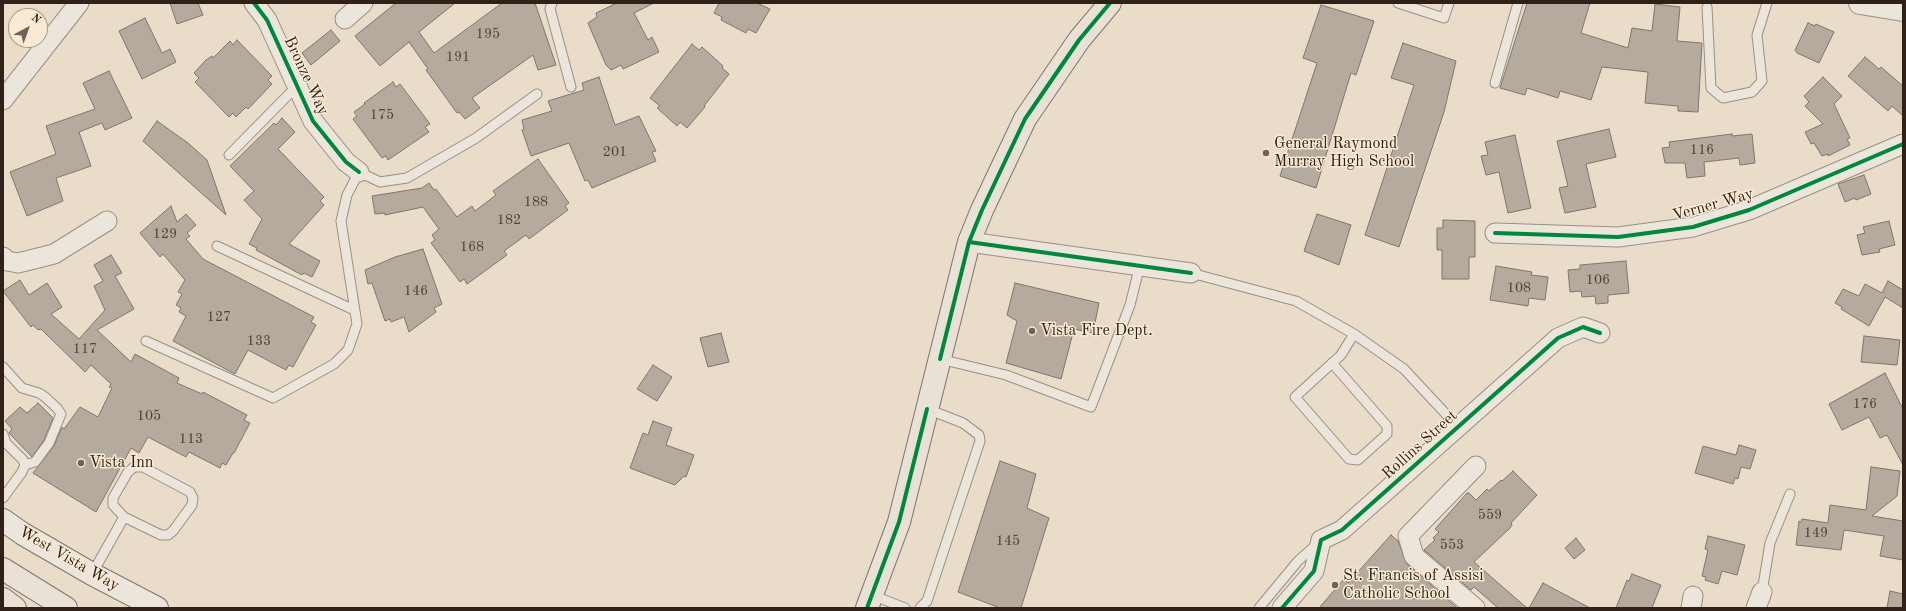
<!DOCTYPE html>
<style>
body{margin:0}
#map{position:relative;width:1906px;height:611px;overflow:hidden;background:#e9dcc8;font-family:"Old Standard TT",serif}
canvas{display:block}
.frame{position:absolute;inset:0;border:4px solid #2f2018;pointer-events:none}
.north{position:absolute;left:8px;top:8px;width:40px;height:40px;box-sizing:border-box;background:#f9ead3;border:1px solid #a89988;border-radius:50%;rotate:41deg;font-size:11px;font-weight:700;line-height:16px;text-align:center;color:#2f2018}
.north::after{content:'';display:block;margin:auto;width:14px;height:18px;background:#706256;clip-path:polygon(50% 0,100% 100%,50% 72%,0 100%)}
</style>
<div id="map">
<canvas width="1906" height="611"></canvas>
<div class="frame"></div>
<div class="north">N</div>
</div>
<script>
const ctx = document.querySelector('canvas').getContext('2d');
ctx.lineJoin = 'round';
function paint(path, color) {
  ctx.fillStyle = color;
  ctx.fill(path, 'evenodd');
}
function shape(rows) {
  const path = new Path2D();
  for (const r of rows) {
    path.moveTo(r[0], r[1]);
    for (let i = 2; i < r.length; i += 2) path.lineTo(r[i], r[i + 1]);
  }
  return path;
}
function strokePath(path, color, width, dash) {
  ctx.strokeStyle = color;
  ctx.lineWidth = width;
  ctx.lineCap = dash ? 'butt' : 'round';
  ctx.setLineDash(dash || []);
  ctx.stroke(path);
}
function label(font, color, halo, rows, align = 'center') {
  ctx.font = font + ' "Old Standard TT",serif';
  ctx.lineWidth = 3;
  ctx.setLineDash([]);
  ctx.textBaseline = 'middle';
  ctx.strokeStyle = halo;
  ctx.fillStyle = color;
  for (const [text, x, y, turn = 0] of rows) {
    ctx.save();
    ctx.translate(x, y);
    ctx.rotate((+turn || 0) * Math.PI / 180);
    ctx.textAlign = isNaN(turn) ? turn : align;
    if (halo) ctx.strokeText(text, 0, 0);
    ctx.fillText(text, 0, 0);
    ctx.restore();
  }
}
const building = shape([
 [170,3,198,3,203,15,177,24,170,3],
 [396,3,455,3,419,32,434,53,502,3,535,3,556,65,538,70,533,55,472,98,480,108,465,119,459,112,457,113,426,70,428,69,409,42,380,66,355,36,396,3],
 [617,3,654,3,634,13,648,40,652,37,659,52,623,69,621,65,611,70,606,65,588,23,597,17,596,13,617,3],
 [719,3,757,3,770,9,756,33,748,29,746,33,721,20,722,17,714,13,719,3],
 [1527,3,1590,3,1581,33,1628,48,1632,28,1652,31,1655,4,1680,7,1677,41,1702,43,1698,112,1678,111,1678,106,1645,103,1648,72,1602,67,1591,100,1560,91,1558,98,1527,88,1525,95,1500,88,1527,3],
 [1321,5,1374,21,1356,75,1351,73,1316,188,1280,176,1317,63,1303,58,1321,5],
 [145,18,162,53,170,49,176,62,142,79,119,31,145,18],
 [1808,23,1815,26,1816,24,1834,32,1819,63,1797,53,1795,50,1808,23],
 [331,30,340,41,311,65,302,53,331,30],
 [237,40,272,76,268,80,272,84,248,109,246,107,236,117,233,113,229,117,195,82,199,78,194,73,206,60,212,56,213,58,230,41,233,45,237,40],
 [1403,43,1456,61,1444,112,1399,247,1365,235,1414,85,1391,78,1403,43],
 [692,44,699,50,702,47,723,66,722,68,729,74,704,106,705,107,687,128,680,122,677,126,657,108,660,106,650,98,692,44],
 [1865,57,1879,69,1881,67,1903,86,1903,116,1892,106,1888,111,1848,76,1865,57],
 [109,71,132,118,105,130,102,123,79,132,91,166,56,178,63,201,27,216,10,172,56,154,46,126,95,109,83,83,109,71],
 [599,77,615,125,639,116,656,151,652,152,656,161,592,188,588,180,585,181,569,143,531,156,522,130,524,129,522,120,552,111,548,101,584,90,582,83,599,77],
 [1823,77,1842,96,1834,104,1850,138,1847,139,1850,145,1828,156,1828,154,1822,156,1814,143,1811,144,1805,132,1823,124,1805,106,1809,102,1804,96,1823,77],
 [393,82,396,87,400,84,430,124,425,127,429,132,388,160,386,156,382,158,353,119,357,116,354,112,365,104,364,103,393,82],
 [282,118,295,132,278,149,324,197,320,201,324,205,289,244,320,261,312,277,304,273,302,275,256,250,257,248,249,244,262,219,244,200,254,191,230,166,274,123,276,125,282,118],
 [157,121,188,143,207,160,226,215,143,141,157,121],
 [1609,129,1616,157,1586,164,1596,207,1565,213,1559,188,1568,186,1557,141,1609,129],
 [1732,134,1732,136,1752,134,1755,163,1740,165,1739,158,1704,162,1705,176,1687,178,1685,163,1665,163,1662,148,1670,147,1669,142,1732,134],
 [1515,135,1531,208,1508,213,1499,172,1486,175,1481,156,1488,155,1485,142,1515,135],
 [538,159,569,203,565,206,568,210,529,239,526,235,504,251,507,255,467,284,464,279,460,282,431,243,435,240,432,235,439,229,423,207,385,215,385,213,375,214,372,196,422,188,429,183,434,190,436,189,457,217,472,206,475,211,496,195,493,191,538,159],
 [1864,175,1871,194,1856,200,1855,198,1845,202,1838,184,1864,175],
 [171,206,177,222,186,214,196,225,187,233,190,236,186,239,203,259,314,317,311,322,316,325,293,367,289,365,286,370,248,350,235,374,173,341,186,316,179,312,181,308,176,305,182,294,178,292,185,280,163,254,160,257,140,233,171,206],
 [1317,214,1351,225,1339,265,1304,251,1317,214],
 [1443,220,1475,221,1475,257,1469,257,1469,279,1442,279,1442,250,1437,250,1437,228,1443,228,1443,220],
 [1889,221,1895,245,1879,249,1880,252,1862,255,1857,235,1865,233,1863,227,1889,221],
 [423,249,442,304,434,308,436,312,409,332,404,317,391,322,390,319,385,321,372,283,368,284,365,270,395,257,423,249],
 [111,255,122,273,115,276,134,309,97,330,131,362,135,354,179,378,177,383,202,394,203,392,247,415,244,420,250,423,234,453,233,453,226,465,222,463,220,468,189,452,186,457,148,437,139,453,131,448,96,512,33,473,54,446,62,427,64,429,80,407,98,417,112,388,109,387,111,384,91,365,85,372,41,329,38,330,33,325,31,327,3,291,20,280,29,295,47,283,62,307,51,314,79,339,105,310,94,286,103,281,94,265,111,255],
 [1626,261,1629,293,1608,295,1608,303,1596,304,1595,296,1582,297,1581,291,1570,292,1568,270,1580,269,1580,265,1626,261],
 [1496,266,1532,272,1531,275,1548,277,1545,300,1529,298,1528,306,1490,300,1496,266],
 [1888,281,1903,290,1903,308,1885,297,1869,326,1841,309,1842,307,1835,303,1843,289,1859,296,1865,284,1882,293,1888,281],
 [1015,283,1099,303,1093,333,1074,329,1061,379,1006,363,1017,321,1007,315,1015,283],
 [721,333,729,362,708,367,700,338,721,333],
 [1864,336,1900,340,1897,365,1861,362,1864,336],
 [653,365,672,377,657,401,637,389,653,365],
 [1885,373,1903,409,1903,465,1887,435,1880,438,1869,417,1842,430,1829,404,1885,373],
 [38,403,53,418,44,440,32,457,9,433,12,429,5,421,20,407,27,413,38,403],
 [653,421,672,428,666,445,694,455,686,477,684,476,675,485,630,468,643,433,648,435,653,421],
 [1739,445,1756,450,1750,469,1741,467,1738,479,1735,478,1733,484,1695,473,1703,446,1736,455,1739,445],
 [1000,461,1036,474,1027,508,1049,518,1021,608,1000,608,958,592,1000,461],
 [1871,467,1900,471,1897,496,1872,516,1903,521,1903,560,1880,556,1884,536,1844,530,1841,550,1796,545,1799,521,1801,522,1802,519,1828,523,1830,505,1866,510,1871,467],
 [1513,471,1537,495,1511,523,1512,525,1510,528,1474,562,1527,608,1498,608,1474,587,1471,590,1424,550,1435,540,1433,538,1439,532,1435,529,1467,493,1469,493,1476,500,1487,489,1489,491,1501,480,1502,481,1513,471],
 [1391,535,1398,541,1407,564,1456,607,1455,608,1319,608,1344,579,1348,583,1391,535],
 [1708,536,1745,545,1737,575,1722,571,1718,584,1705,580,1706,577,1702,576,1708,550,1705,549,1708,536],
 [1576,538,1585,550,1574,559,1565,548,1576,538],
 [1632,574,1661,585,1652,608,1616,608,1627,580,1629,581,1632,574],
 [1543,583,1590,608,1529,608,1543,583],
 [1890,591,1903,594,1903,608,1887,608,1890,591]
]);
paint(building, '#b4aa9d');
strokePath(building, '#7f766b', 1);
const service = shape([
 [552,3,550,9,571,87],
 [1398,3,1444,18,1449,3],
 [1707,7,1711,88,1723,98,1752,92,1762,81,1757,35,1767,3],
 [1495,83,1518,3],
 [229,155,297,86],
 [217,246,354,310],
 [1191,273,1296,301,1354,334,1404,369,1458,427],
 [146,341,273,398,334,364,348,350,357,324,341,221,347,195,359,172,380,182,407,178,476,138,537,94],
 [940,359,1006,375,1091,407,1130,305,1140,265],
 [1332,363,1387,426,1387,434,1358,460,1349,459,1295,397,1341,355,1354,334],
 [3,367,22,388,39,393,45,397,57,408,61,414,49,443,35,462,25,465],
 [3,434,6,443,23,460,25,465,22,472,3,498],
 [134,467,143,467,190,492,193,498,192,505,173,531,168,535,161,535,124,517,113,505,113,498,128,472,134,467],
 [92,574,124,517],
 [1762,592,1770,543,1790,494],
 [872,595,905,608],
 [920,608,927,601,980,441,979,435,963,423,927,409],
 [1259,608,1298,561,1317,544]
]);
const minor = shape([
 [254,3,267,20,313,121,346,162,359,172],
 [345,19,363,3],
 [3,100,79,3],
 [1495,233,1618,237,1693,227,1749,210,1903,144],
 [969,242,1191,273],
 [3,257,7,261,18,263,54,254,107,221],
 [1282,608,1314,571,1321,540,1342,530,1558,338,1583,327,1600,333],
 [1475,608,1414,556,1408,536,1476,466],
 [1691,608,1693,596],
 [1756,608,1762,592]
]);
const tertiary = shape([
 [1860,3,1903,10]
]);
const secondary = shape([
 [3,520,23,534,92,574,157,608]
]);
const primary = shape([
 [867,608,899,522,969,242,982,210,1025,119,1079,40,1110,3]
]);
const motorway = shape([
 [3,569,66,608],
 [3,599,15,608]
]);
strokePath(service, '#999083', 11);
strokePath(minor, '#999083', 21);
strokePath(tertiary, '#999083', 24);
strokePath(secondary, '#7f766b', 24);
strokePath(primary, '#7f766b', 24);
strokePath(motorway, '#7f766b', 24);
strokePath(service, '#ece5dc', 9);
strokePath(minor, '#ece5dc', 19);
strokePath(tertiary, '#ece5dc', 22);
strokePath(secondary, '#ece5dc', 22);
strokePath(primary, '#e9e1d6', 22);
strokePath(motorway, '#e9e1d6', 22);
strokePath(shape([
 [254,3,267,20,313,121,346,162,359,172],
 [1495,233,1618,237,1693,227,1749,210,1903,144],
 [969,242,1191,273],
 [940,359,969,242,982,210,1025,119,1079,40,1110,3],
 [867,608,899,522,927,409],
 [1282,608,1314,571,1321,540,1342,530,1558,338,1583,327,1600,333]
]), '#00873e', 4);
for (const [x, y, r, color] of [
 [1266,153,4,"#706256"],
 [1032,331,4,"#706256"],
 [81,463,4,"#706256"],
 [1335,585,4,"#706256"]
]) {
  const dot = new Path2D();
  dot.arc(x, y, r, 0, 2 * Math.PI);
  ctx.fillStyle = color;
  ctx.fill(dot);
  strokePath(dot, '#f9ead3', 1.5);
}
label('14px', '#504239', null, [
 ["195",488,34],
 ["191",458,57],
 ["175",382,115],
 ["116",1702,150],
 ["201",615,152],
 ["188",536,202],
 ["182",509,220],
 ["129",165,234],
 ["168",472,247],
 ["106",1598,280],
 ["108",1519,288],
 ["146",416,291],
 ["127",219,317],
 ["133",259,341],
 ["117",85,349],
 ["176",1865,404],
 ["105",149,416],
 ["113",191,439],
 ["559",1490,515],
 ["149",1816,533],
 ["145",1008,541],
 ["553",1452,545]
]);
label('16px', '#2f2018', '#f9ead3', [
 ["Bronze Way",306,76,65],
 ["Verner Way",1713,205,-16],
 ["Rollins Street",1420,445,-42],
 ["West Vista Way",69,559,30]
]);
label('16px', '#2f2018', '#f9ead3', [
 ["General Raymond",1274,144],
 ["Murray High School",1274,162],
 ["Vista Fire Dept.",1040,331],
 ["Vista Inn",89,463],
 ["St. Francis of Assisi",1343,576],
 ["Catholic School",1343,594]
], 'left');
</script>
